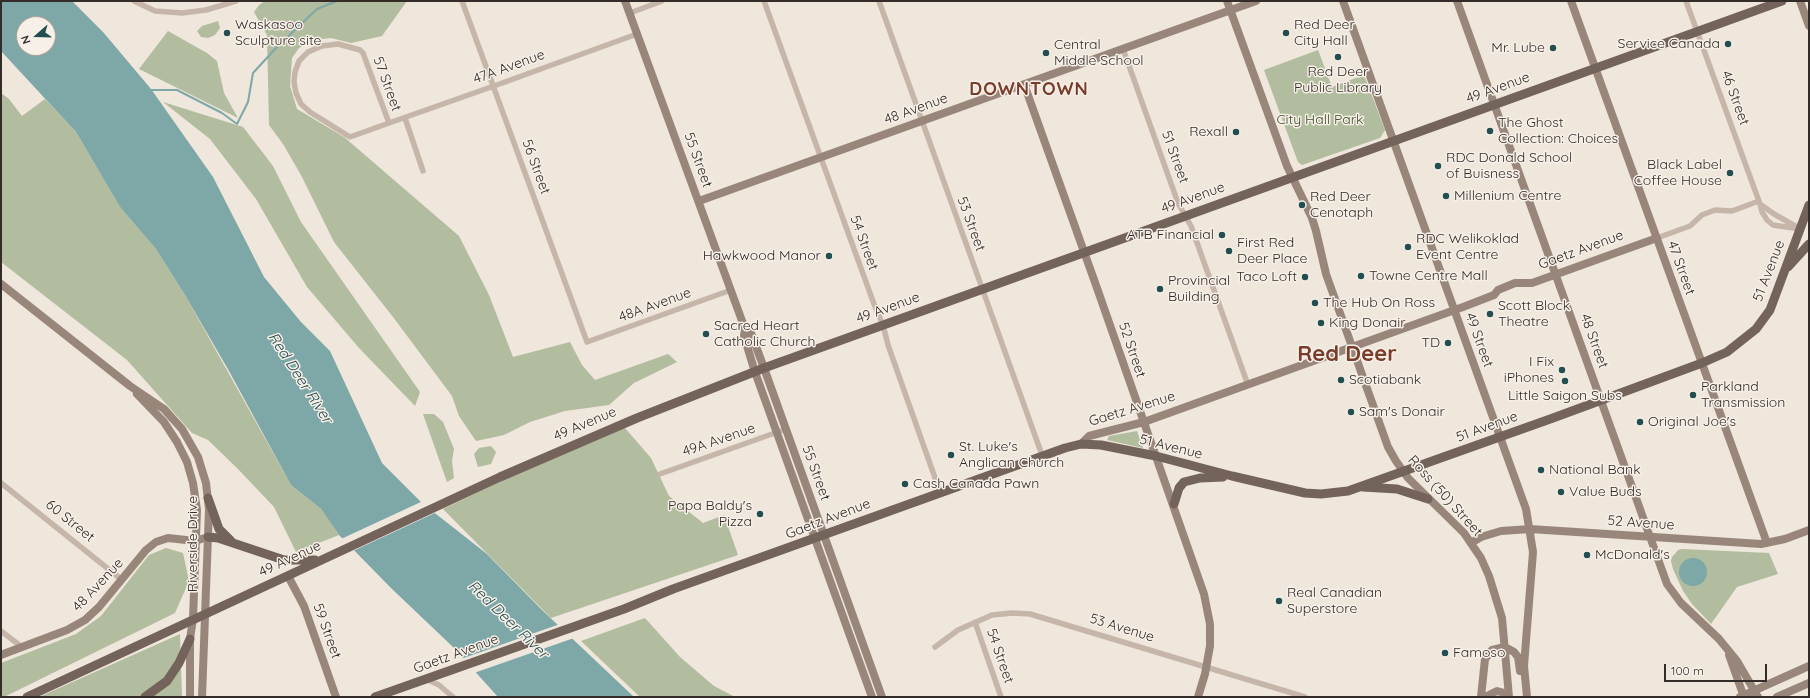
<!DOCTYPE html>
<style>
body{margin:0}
#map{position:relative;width:1810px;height:698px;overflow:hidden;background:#efe6dc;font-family:Quicksand,sans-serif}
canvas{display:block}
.frame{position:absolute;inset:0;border:2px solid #342c28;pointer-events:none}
.north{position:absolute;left:16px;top:16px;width:40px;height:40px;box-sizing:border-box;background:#f7f0e8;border:1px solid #a9a29b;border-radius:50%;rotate:250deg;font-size:11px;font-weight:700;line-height:16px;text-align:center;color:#342c28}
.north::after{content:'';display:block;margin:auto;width:14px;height:18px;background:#234e50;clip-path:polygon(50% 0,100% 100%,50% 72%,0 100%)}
.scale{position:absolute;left:1664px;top:664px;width:103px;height:18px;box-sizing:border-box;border:2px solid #342c28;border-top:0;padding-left:5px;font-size:12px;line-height:14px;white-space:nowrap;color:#342c28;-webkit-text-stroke:3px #f7f0e8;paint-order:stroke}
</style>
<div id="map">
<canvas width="1810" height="698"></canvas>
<div class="frame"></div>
<div class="north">N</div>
<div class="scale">100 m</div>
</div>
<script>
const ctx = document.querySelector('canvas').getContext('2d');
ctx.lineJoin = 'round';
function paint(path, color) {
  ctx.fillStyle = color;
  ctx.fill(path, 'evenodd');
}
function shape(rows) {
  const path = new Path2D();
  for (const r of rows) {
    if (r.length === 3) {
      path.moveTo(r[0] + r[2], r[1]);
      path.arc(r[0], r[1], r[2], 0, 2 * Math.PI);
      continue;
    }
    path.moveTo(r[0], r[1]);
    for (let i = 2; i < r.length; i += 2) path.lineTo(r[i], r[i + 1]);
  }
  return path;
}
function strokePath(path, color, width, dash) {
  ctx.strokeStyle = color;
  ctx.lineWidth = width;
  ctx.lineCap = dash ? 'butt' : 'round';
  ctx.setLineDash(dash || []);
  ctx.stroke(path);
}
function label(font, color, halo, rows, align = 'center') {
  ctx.font = font + ' Quicksand,sans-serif';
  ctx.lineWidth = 3;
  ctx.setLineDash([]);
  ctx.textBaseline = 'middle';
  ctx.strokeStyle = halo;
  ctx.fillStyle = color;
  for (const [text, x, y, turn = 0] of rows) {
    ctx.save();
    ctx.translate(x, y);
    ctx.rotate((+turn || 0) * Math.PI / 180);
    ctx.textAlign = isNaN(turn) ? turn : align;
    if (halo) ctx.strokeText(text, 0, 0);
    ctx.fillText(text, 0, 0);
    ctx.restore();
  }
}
paint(shape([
 [265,1,407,1,382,36,351,43,331,38,313,40,299,48,292,58,290,86,297,109,344,137,459,236,489,295,513,357,570,342,582,365,595,380,668,354,677,362,634,383,609,405,565,411,530,422,504,435,476,441,459,416,452,396,393,317,334,242,301,175,283,144,269,125,267,35,254,12,259,5],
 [218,21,220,28,215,35,208,38,201,37,197,31,202,26],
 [168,31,207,53,217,61,224,93,238,118,139,69],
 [1318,50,1332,87,1364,75,1385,130,1380,138,1302,165,1298,162,1264,70],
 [1,93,9,99,22,116,45,99,76,132,120,207,156,249,185,295,291,485,321,509,339,535,296,552,274,507,238,469,208,440,192,433,127,360,1,262],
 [163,102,243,127,273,166,301,222,420,392,415,406,359,348,307,287,256,199,210,139],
 [423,414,434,414,443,422,454,449,452,461,454,478,447,482],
 [625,428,651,458,669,496,703,523,724,515,738,555,551,618,443,509,570,448],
 [1137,431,1143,448,1107,440,1109,436],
 [491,446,496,452,491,464,478,467,474,454,479,448],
 [166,548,183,553,189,581,175,613,4,697,1,697,1,663,76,634,101,616,149,555],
 [1682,549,1769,553,1778,574,1737,587,1711,624,1692,604,1683,591,1673,569,1671,561,1672,557,1678,550],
 [645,618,680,657,714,686,735,697,640,697,581,641],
 [180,634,182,697,39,697]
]), '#b2bc9e');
paint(shape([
 [1,1,72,1,103,32,151,89,213,177,264,277,301,322,330,351,382,463,422,503,487,554,541,609,634,697,498,697,453,647,391,588,339,535,321,509,291,485,229,371,185,295,156,249,120,207,76,132,1,51],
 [24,24,48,24,48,48,24,48],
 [1693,572,14]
]), '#7ea7a8');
paint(shape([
 [423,501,437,512,353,551,341,539],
 [560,624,574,638,474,673,461,659]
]), '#efe6dc');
strokePath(shape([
 [150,90,177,90,222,113,237,124,248,102,253,73,277,47,317,9,337,1]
]), '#7ea7a8', 2);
strokePath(shape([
 [134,1,155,11,182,13,206,10,236,1],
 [462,1,587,342,731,290],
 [764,1,874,304,883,325,888,345,940,492],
 [879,1,1042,455],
 [1686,1,1760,204,1762,212,1767,220,1773,225,1800,229],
 [630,13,662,1],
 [1123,49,1178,203,1191,226,1248,385],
 [405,118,423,171],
 [389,123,363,53,360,50,338,44,322,46,308,52,299,61,295,72,294,82,296,93,301,104,310,112,350,137,389,123,494,86,637,34],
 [1760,204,1774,214,1797,227],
 [1657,238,1690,226,1702,215,1715,210,1732,211,1759,201],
 [660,474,786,429],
 [1,483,122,580],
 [975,622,1001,697],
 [1,631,22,647],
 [935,647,958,630,992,615,1012,613,1030,614,1305,697],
 [428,680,439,685,453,697]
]), '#c5b6a9', 5.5);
strokePath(shape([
 [625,1,745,329,744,336,755,372,872,697],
 [1227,1,1287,166,1312,218,1316,231,1326,274,1388,447,1396,461,1408,478,1464,533,1481,558,1489,576,1502,618,1509,697],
 [1343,1,1526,509,1533,552,1524,666,1527,697],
 [1457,1,1667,584,1681,603,1719,639,1737,661,1758,697],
 [1571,1,1767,543],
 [1800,1,1809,26],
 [1024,84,1097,288,1204,594,1210,624,1210,646,1205,674,1198,697],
 [699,201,1256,1],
 [1,284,130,386,164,409,182,429,198,457,206,483,209,509,202,697],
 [745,329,751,333,764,368,882,697],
 [137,394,164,422,177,442,187,462,193,483,197,510,193,619,190,639,190,697],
 [1081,444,1089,436,1144,422,1463,307,1494,295,1498,290,1515,283,1532,283,1657,238],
 [1471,543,1481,537,1501,531,1530,529,1761,544,1785,539,1809,530],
 [288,576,304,606,336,697],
 [1,655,67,630,85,620,99,607,146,550,156,542,168,538,195,541,208,537],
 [1729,655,1744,697],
 [1481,697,1485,659,1492,650,1505,647,1514,652,1518,657,1520,671],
 [1485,697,1497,691,1508,694],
 [1740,697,1809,666],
 [1777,697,1809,683]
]), '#99867b', 8);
strokePath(shape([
 [1788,267,1809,244],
 [1363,487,1397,489,1428,499],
 [208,498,219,529,231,541],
 [1174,504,1179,488,1184,482,1200,478,1223,477],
 [208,537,218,538,284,560,315,560],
 [27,697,500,477,637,418,764,368,1782,1],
 [145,697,167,681,179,663,190,639],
 [375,697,624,609,673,589,1065,448,1081,444,1101,445,1156,456,1232,476,1305,493,1321,494,1348,491,1553,418,1702,363,1727,352,1756,329,1770,310,1809,205]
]), '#74635b', 9);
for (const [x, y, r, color] of [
 [227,33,4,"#234e50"],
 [1286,33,4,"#234e50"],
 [1728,44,4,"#234e50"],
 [1553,48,4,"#234e50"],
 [1046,53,4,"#234e50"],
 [1338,57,4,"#234e50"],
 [1490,131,4,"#234e50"],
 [1236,132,4,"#234e50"],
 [1438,166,4,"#234e50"],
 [1730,173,4,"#234e50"],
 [1446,196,4,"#234e50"],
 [1302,205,4,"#234e50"],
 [1222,235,4,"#234e50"],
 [1408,247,4,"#234e50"],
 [1229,251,4,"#234e50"],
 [829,256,4,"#234e50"],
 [1361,276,4,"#234e50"],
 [1305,277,4,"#234e50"],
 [1160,289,4,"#234e50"],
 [1315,303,4,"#234e50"],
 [1490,314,4,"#234e50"],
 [1321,323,4,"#234e50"],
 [706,334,4,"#234e50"],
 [1448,343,4,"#234e50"],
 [1562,370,4,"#234e50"],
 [1341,380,4,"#234e50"],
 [1565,381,4,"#234e50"],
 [1693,395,4,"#234e50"],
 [1351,412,4,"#234e50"],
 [1640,422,4,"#234e50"],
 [951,455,4,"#234e50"],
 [1541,470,4,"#234e50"],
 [905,484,4,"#234e50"],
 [1561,492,4,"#234e50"],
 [760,514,4,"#234e50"],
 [1587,555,4,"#234e50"],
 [1279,601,4,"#234e50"],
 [1445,653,4,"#234e50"]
]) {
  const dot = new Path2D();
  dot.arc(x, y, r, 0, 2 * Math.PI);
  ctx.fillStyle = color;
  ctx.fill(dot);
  strokePath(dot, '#f7f0e8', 1.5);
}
label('14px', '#342c28', '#f7f0e8', [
 ["Waskasoo",235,25],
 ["Sculpture site",235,41],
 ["Red Deer",1294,25],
 ["City Hall",1294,41],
 ["Service Canada",1720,44,"right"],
 ["Central",1054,45],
 ["Middle School",1054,61],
 ["Mr. Lube",1545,48,"right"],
 ["Red Deer",1338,72,"center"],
 ["Public Library",1338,88,"center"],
 ["The Ghost",1498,123],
 ["Collection: Choices",1498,139],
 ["Rexall",1228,132,"right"],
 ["RDC Donald School",1446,158],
 ["of Buisness",1446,174],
 ["Black Label",1722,165,"right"],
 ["Coffee House",1722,181,"right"],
 ["Millenium Centre",1454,196],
 ["Red Deer",1310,197],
 ["Cenotaph",1310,213],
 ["ATB Financial",1214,235,"right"],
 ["RDC Welikoklad",1416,239],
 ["Event Centre",1416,255],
 ["First Red",1237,243],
 ["Deer Place",1237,259],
 ["Hawkwood Manor",821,256,"right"],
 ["Towne Centre Mall",1369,276],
 ["Taco Loft",1297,277,"right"],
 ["Provincial",1168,281],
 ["Building",1168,297],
 ["The Hub On Ross",1323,303],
 ["Scott Block",1498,306],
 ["Theatre",1498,322],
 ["King Donair",1329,323],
 ["Sacred Heart",714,326],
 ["Catholic Church",714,342],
 ["TD",1440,343,"right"],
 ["I Fix",1554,362,"right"],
 ["iPhones",1554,378,"right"],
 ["Scotiabank",1349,380],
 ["Parkland",1701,387],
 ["Transmission",1701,403],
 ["Little Saigon Subs",1565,396,"center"],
 ["Sam's Donair",1359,412],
 ["Original Joe's",1648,422],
 ["St. Luke's",959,447],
 ["Anglican Church",959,463],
 ["National Bank",1549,470],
 ["Cash Canada Pawn",913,484],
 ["Value Buds",1569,492],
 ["Papa Baldy's",752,506,"right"],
 ["Pizza",752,522,"right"],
 ["McDonald's",1595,555],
 ["Real Canadian",1287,593],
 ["Superstore",1287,609],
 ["Famoso",1453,653]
], 'left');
label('14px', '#342c28', '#f7f0e8', [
 ["47A Avenue",509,67,-20],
 ["57 Street",387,84,70],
 ["49 Avenue",1498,88,-20],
 ["46 Street",1735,98,70],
 ["48 Avenue",916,109,-20],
 ["51 Street",1175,157,70],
 ["55 Street",698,160,70],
 ["56 Street",536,167,70],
 ["49 Avenue",1193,198,-20],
 ["53 Street",971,224,70],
 ["54 Street",864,243,70],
 ["Gaetz Avenue",1581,250,-20],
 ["47 Street",1681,268,70],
 ["51 Avenue",1769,271,-69],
 ["48A Avenue",655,305,-20],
 ["49 Avenue",888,308,-20],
 ["49 Street",1479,340,70],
 ["48 Street",1594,341,70],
 ["52 Street",1132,350,71],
 ["Gaetz Avenue",1132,409,-17],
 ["49 Avenue",585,424,-23],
 ["51 Avenue",1487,427,-20],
 ["49A Avenue",719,440,-19],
 ["51 Avenue",1171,447,14],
 ["55 Street",816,473,70],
 ["Ross (50) Street",1445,496,48],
 ["Gaetz Avenue",828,519,-21],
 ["60 Street",70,521,39],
 ["52 Avenue",1641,523,4],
 ["Riverside Drive",193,544,-90],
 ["49 Avenue",290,559,-25],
 ["48 Avenue",98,585,-47],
 ["53 Avenue",1122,628,17],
 ["59 Street",327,631,70],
 ["Gaetz Avenue",456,654,-20],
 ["54 Street",1000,656,71]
]);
label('14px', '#434f2f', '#f7f0e8', [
 ["City Hall Park",1320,120]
]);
label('italic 15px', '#234e50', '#f7f0e8', [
 ["Red Deer River",300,378,57],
 ["Red Deer River",508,620,44]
]);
ctx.letterSpacing = '1px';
label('bold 18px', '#793d2b', '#f7f0e8', [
 ["DOWNTOWN",1029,90]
]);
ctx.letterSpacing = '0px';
label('bold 22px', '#793d2b', '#f7f0e8', [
 ["Red Deer",1347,354]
]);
</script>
